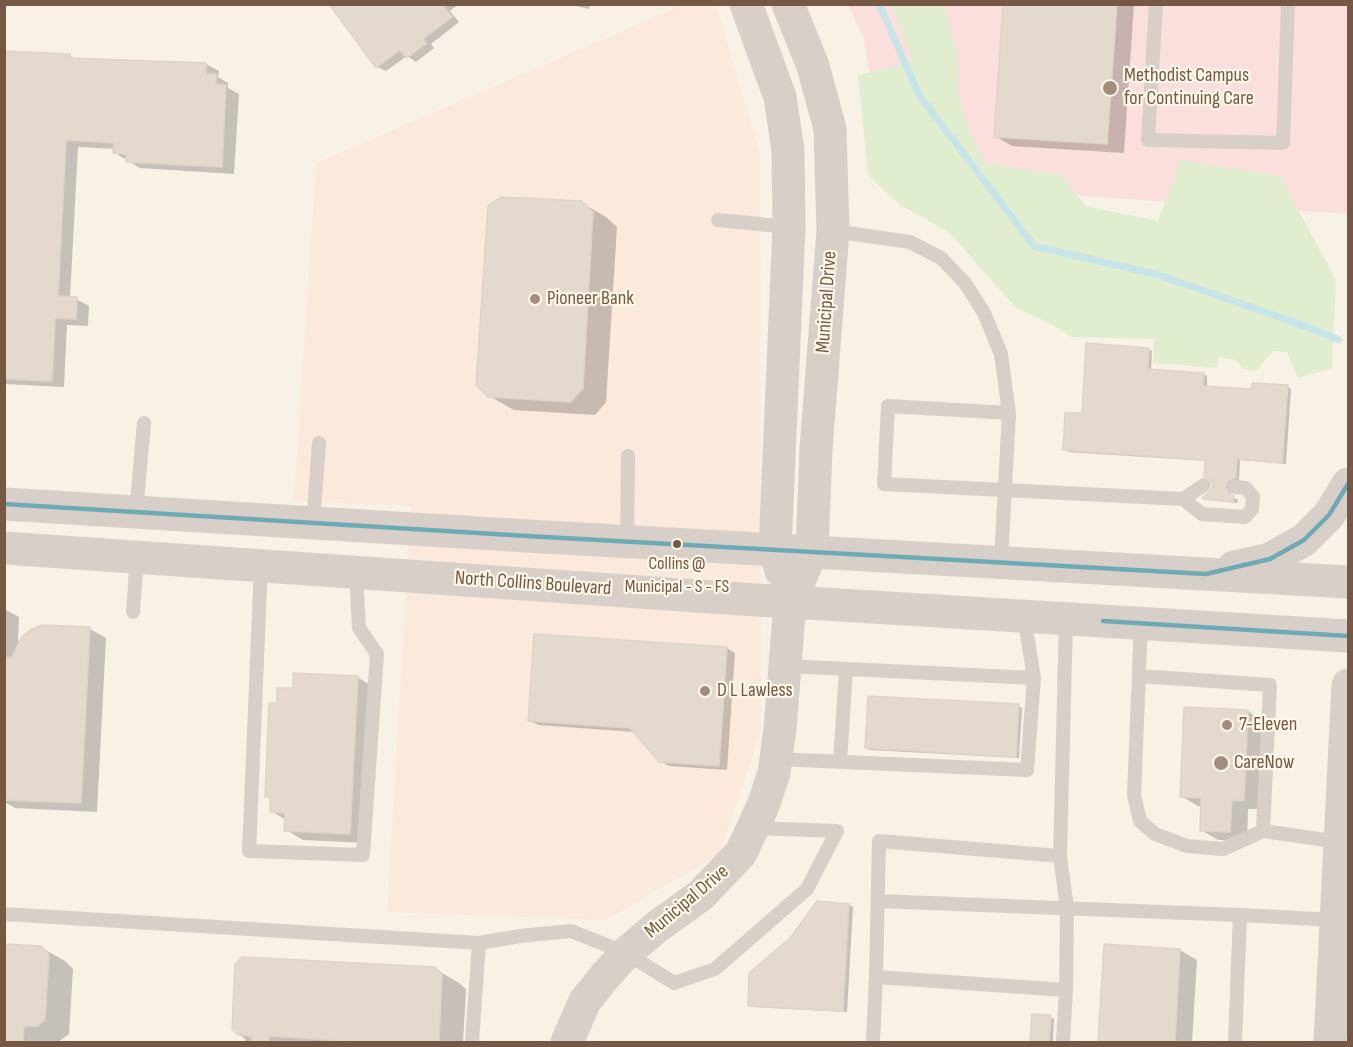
<!DOCTYPE html>
<style>
body{margin:0}
#map{position:relative;width:1353px;height:1047px;overflow:hidden;background:#f7f1e6;font-family:"Sofia Sans Condensed",sans-serif}
canvas{display:block}
.frame{position:absolute;inset:0;border:6px solid #765945;pointer-events:none}
</style>
<div id="map">
<canvas width="1353" height="1047"></canvas>
<div class="frame"></div>
</div>
<script>
const ctx = document.querySelector('canvas').getContext('2d');
ctx.lineJoin = 'round';
function paint(path, color) {
  ctx.fillStyle = color;
  ctx.fill(path, 'evenodd');
}
function shape(rows) {
  const path = new Path2D();
  for (const r of rows) {
    path.moveTo(r[0], r[1]);
    for (let i = 2; i < r.length; i += 2) path.lineTo(r[i], r[i + 1]);
  }
  return path;
}
function strokePath(path, color, width, dash) {
  ctx.strokeStyle = color;
  ctx.lineWidth = width;
  ctx.lineCap = dash ? 'butt' : 'round';
  ctx.setLineDash(dash || []);
  ctx.stroke(path);
}
function label(font, color, halo, rows, align = 'center') {
  ctx.font = font + ' "Sofia Sans Condensed",sans-serif';
  ctx.lineWidth = 4.5;
  ctx.setLineDash([]);
  ctx.textBaseline = 'middle';
  ctx.strokeStyle = halo;
  ctx.fillStyle = color;
  for (const [text, x, y, turn = 0] of rows) {
    ctx.save();
    ctx.translate(x, y);
    ctx.rotate((+turn || 0) * Math.PI / 180);
    ctx.textAlign = isNaN(turn) ? turn : align;
    if (halo) ctx.strokeText(text, 0, 0);
    ctx.fillText(text, 0, 0);
    ctx.restore();
  }
}
paint(shape([
 [683,5,716,5,760,155,761,731,719,854,606,920,387,912,411,506,294,501,316,163]
]), '#fbe9db');
paint(shape([
 [848,5,1348,5,1348,214,877,182,879,137,864,38]
]), '#fadfdc');
paint(shape([
 [891,5,944,5,957,53,958,94,969,130,984,162,1015,168,1060,174,1086,206,1158,221,1181,160,1280,176,1336,280,1332,368,1298,378,1287,352,1273,351,1256,371,1243,369,1236,360,1219,357,1217,368,1153,363,1154,339,1071,337,1049,323,1016,308,949,232,900,205,868,175,858,75,913,61]
]), '#e0eecf');
paint(shape([
 [331,4,459,4,450,11,459,22,431,44,434,48,416,62,407,56,386,71,377,67],
 [568,4,590,4,589,9],
 [1004,4,1134,4,1124,153,1012,146,995,136],
 [4,52,70,56,76,59,206,64,219,71,218,77,228,83,228,88,239,94,234,174,140,168,115,153,115,149,78,147,70,298,76,299,89,306,88,326,67,325,64,387,4,384],
 [582,203,606,217,617,227,606,402,595,415,514,410,489,396],
 [1148,349,1152,351,1151,371,1204,374,1207,376,1207,387,1253,390,1288,387,1291,389,1286,464,1240,460,1239,480,1232,483,1229,490,1233,497,1238,500,1237,503,1208,500,1204,498,1213,490,1215,485,1207,461,1068,452,1065,450,1083,415],
 [4,609,19,617,18,642,32,631,90,629,106,638,97,812,15,808,4,802],
 [727,648,735,653,727,770,669,766,660,761,635,732,538,725,530,720],
 [357,677,374,687,366,843,303,840,286,830,286,820,271,811,272,799,266,796,278,705,294,690],
 [1018,706,1022,708,1019,758,870,750,867,747],
 [1247,711,1264,721,1260,809,1248,809,1247,841,1218,840,1201,830,1203,806,1198,806,1181,796],
 [849,905,853,907,847,1012,753,1007,749,1005],
 [4,945,40,947,65,961,73,969,69,1034,58,1042,4,1042],
 [1105,946,1180,950,1197,960,1192,1042,1100,1042],
 [434,968,459,983,466,989,463,1042,243,1042,246,1040,233,1028],
 [1033,1016,1050,1017,1054,1019,1053,1042,1032,1042]
]), '#0003');
strokePath(shape([
 [879,4,919,95,1034,246,1159,275,1305,326,1339,340]
]), '#c7e4e8', 7);
const building = shape([
 [329,4,442,4,452,17,423,39,427,43,407,58,400,50,376,68,329,4],
 [1003,4,1117,4,1107,144,994,137,1003,4],
 [4,51,70,54,70,58,206,63,206,74,216,74,216,84,226,85,222,167,126,162,126,154,113,153,114,143,66,140,58,296,77,297,76,319,55,318,52,381,4,379,4,51],
 [501,197,582,201,593,212,583,388,571,402,488,397,476,385,488,206,501,197],
 [1086,343,1149,348,1148,369,1204,373,1203,386,1251,389,1252,383,1288,385,1282,463,1237,459,1236,478,1228,481,1226,487,1229,494,1234,496,1234,502,1203,499,1203,497,1212,489,1213,485,1211,480,1204,476,1205,460,1063,450,1065,413,1082,413,1086,343],
 [43,625,90,627,81,803,4,800,4,658,12,657,21,638,31,629,43,625],
 [534,634,727,647,719,766,659,762,630,728,528,721,534,634],
 [293,673,358,676,350,834,284,831,285,813,270,812,270,797,265,797,269,703,277,703,277,688,293,688,293,673],
 [868,696,1019,704,1016,757,865,748,868,696],
 [1184,707,1248,710,1244,801,1232,800,1230,832,1200,831,1201,798,1180,797,1184,707],
 [817,901,849,904,843,1011,748,1006,749,973,790,938,817,901],
 [4,944,41,946,49,954,45,1020,37,1026,24,1026,23,1042,4,1042,4,944],
 [1104,944,1180,949,1175,1042,1098,1042,1104,944],
 [242,957,435,967,442,974,439,1042,360,1042,269,1036,269,1042,252,1042,252,1036,238,1035,232,1029,235,964,242,957],
 [1032,1014,1051,1015,1049,1042,1030,1042,1032,1014]
]);
paint(building, '#e4d9cd');
strokePath(building, '#e0d4c8', 1.5);
strokePath(shape([
 [1156,4,1148,140,1283,143,1288,4],
 [718,220,789,227],
 [833,231,910,242,941,258,965,283,984,313,1001,354,1009,413,1001,561],
 [1009,413,888,406,884,484,1183,499,1202,514,1245,517,1252,509,1253,497,1246,488,1235,487],
 [1183,499,1204,485],
 [136,512,144,423],
 [313,523,319,443],
 [627,542,628,456],
 [261,565,249,851,363,855,377,654,359,628,356,572],
 [133,612,137,557],
 [1024,616,1034,678],
 [1139,676,1270,685,1263,831,1223,849,1187,846,1155,834,1140,821,1134,795,1141,623],
 [776,759,1027,770,1034,678,785,666],
 [840,762,846,669],
 [1263,831,1340,842],
 [1060,856,1067,908,1066,990],
 [878,901,1240,915],
 [4,914,479,943,472,1042],
 [479,943,520,936,571,931,626,953,674,983,715,969,807,889,837,831,753,828],
 [873,1042,876,977],
 [1063,1042,1066,990,876,977,879,841,1060,856,1066,619],
 [1235,1042,1240,915,1336,920]
]), '#d8cfc8', 14);
strokePath(shape([
 [746,4,780,97,788,150,789,227,775,549,781,571],
 [4,504,527,536,1348,582],
 [4,548,741,599,1348,636],
 [1234,567,1270,559,1304,540,1329,515,1348,484],
 [567,1042,585,1001,606,975,626,953,658,926,701,895,741,853,763,806,774,773,780,729,790,602,812,551,816,449,833,231,830,129,813,66,788,4],
 [1330,1042,1348,685]
]), '#d8cfc8', 33);
strokePath(shape([
 [4,504,527,536,1206,574,1270,559,1304,540,1329,515,1348,484],
 [1103,621,1348,636]
]), '#6eaab6', 4.5);
for (const [x, y, r, color] of [
 [1110,88,8,"#a38e7d"],
 [535,299,6,"#a38e7d"],
 [677,544,5,"#765945"],
 [705,691,6,"#a38e7d"],
 [1227,725,6,"#a38e7d"],
 [1221,763,8,"#a38e7d"]
]) {
  const dot = new Path2D();
  dot.arc(x, y, r, 0, 2 * Math.PI);
  ctx.fillStyle = color;
  ctx.fill(dot);
  strokePath(dot, '#fff7e7', 2);
}
label('18px', '#765945', '#fff7e7', [
 ["Collins @",677,564],
 ["Municipal - S - FS",677,587]
]);
label('20px', '#765945', '#fff7e7', [
 ["Methodist Campus",1124,76],
 ["for Continuing Care",1124,99],
 ["Pioneer Bank",547,299],
 ["D L Lawless",717,691],
 ["7-Eleven",1239,725],
 ["CareNow",1234,763]
], 'left');
label('20px', '#765945', '#fff7e7', [
 ["Municipal Drive",827,302,-86],
 ["North Collins Boulevard",533,584,4],
 ["Municipal Drive",687,902,-40]
]);
</script>
